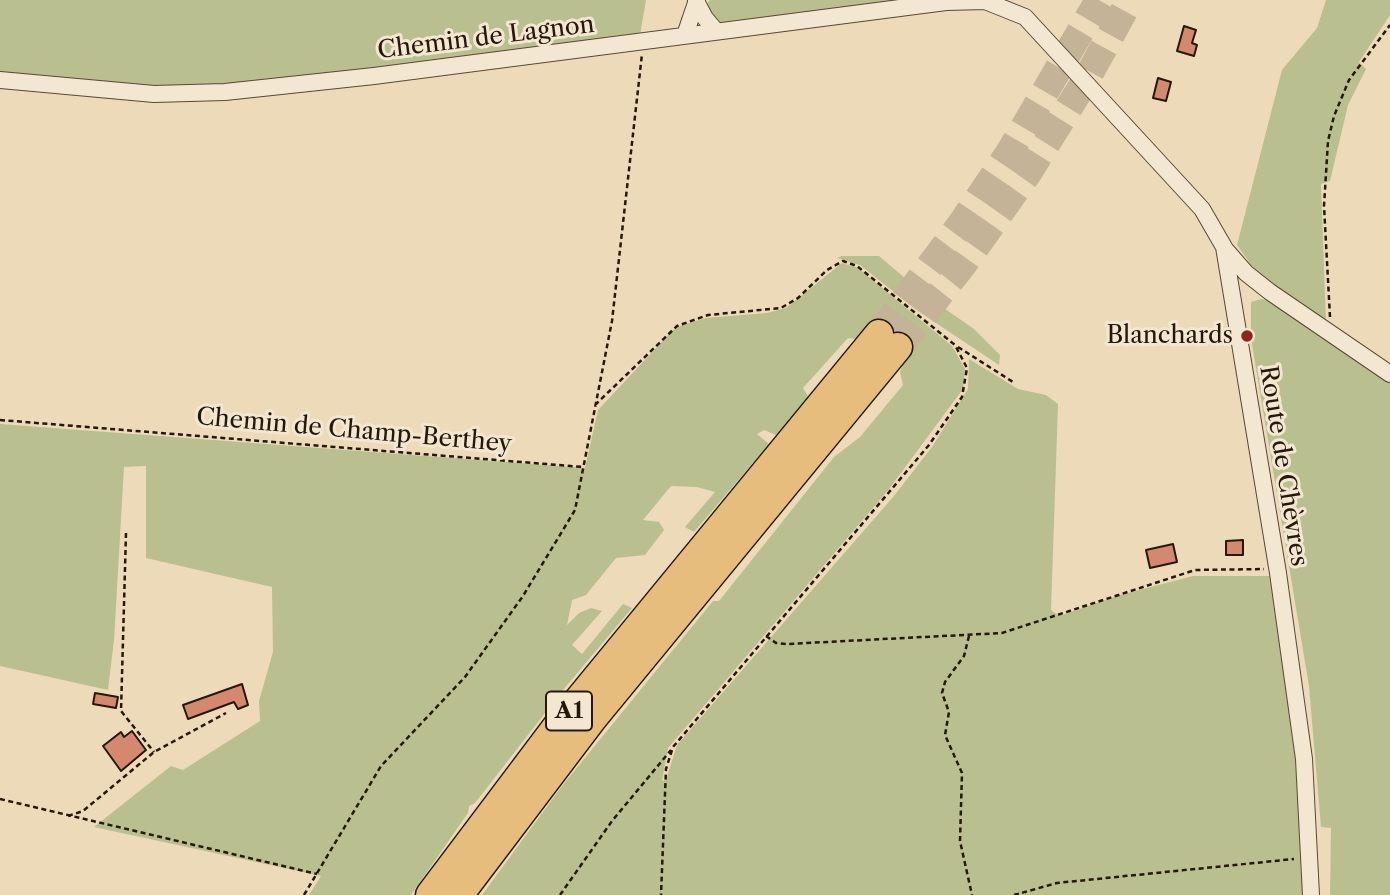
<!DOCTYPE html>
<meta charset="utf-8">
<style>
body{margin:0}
canvas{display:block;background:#ecdab9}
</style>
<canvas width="1390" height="895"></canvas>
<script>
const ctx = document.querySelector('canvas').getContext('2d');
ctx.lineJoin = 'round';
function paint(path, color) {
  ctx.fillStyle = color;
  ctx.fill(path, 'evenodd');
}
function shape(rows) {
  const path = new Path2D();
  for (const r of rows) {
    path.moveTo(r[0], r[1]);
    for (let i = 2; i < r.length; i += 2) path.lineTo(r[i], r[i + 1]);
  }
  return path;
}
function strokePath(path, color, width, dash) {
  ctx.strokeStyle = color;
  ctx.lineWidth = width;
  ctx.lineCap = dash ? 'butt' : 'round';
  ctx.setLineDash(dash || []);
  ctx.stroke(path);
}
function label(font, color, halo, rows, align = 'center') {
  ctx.font = font + ' "Libre Caslon Text",serif';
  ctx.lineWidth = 6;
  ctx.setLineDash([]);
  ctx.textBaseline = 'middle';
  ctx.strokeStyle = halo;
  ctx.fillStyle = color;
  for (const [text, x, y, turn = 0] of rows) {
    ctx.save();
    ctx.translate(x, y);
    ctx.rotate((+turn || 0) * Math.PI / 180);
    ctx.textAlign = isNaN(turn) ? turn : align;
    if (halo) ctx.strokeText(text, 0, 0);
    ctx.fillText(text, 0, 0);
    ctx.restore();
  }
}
paint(shape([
 [0,0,646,0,640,35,225,86,152,88,0,73],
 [710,0,900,0,725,24,713,19,706,5],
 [1326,0,1390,0,1390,15,1359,62,1366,69,1348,105,1330,181,1321,184,1326,324,1282,294,1252,266,1237,245,1282,70,1317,28],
 [842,256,879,256,925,295,974,329,1000,355,999,365,918,311,860,265,837,258],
 [842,263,858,268,952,346,965,369,963,389,889,489,668,748,662,781,666,780,677,745,894,496,932,447,968,389,969,359,1018,389,1046,395,1058,404,1051,610,1059,616,1120,595,1193,576,1273,576,1299,761,1304,895,482,895,562,786,713,601,719,601,834,457,860,437,903,385,900,372,906,357,864,334,856,339,848,338,803,388,809,398,788,425,776,435,764,430,757,434,769,444,694,532,685,527,715,492,697,487,671,486,643,520,659,522,664,530,645,555,616,558,586,595,572,600,567,625,579,613,591,608,602,611,572,645,582,654,623,604,632,608,563,690,475,803,469,806,468,813,411,895,309,895,321,876,94,827,171,766,183,770,260,721,259,701,273,652,272,587,146,558,146,466,124,467,114,640,108,690,0,666,0,424,585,468,598,410,672,331,682,325,706,318,767,313,786,308],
 [1262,299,1274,303,1390,381,1390,895,1330,895,1331,828,1321,827,1309,686,1251,338,1251,302]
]), '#b9bf8e');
const building = shape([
 [1184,26,1196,30,1192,43,1197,45,1194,56,1177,51,1184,26],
 [1158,78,1171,82,1166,101,1153,98,1158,78],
 [1243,540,1243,555,1226,555,1226,541,1243,540],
 [1173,544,1177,562,1150,568,1146,550,1173,544],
 [242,684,248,705,238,709,234,702,188,719,183,705,242,684],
 [95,693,118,697,116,708,93,704,95,693],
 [132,731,146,750,121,771,103,746,121,732,124,737,132,731]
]);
paint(building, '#d4896f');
strokePath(building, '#261809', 2);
strokePath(shape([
 [879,334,959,227,1009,153,1099,0],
 [898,347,965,262,1028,173,1086,80,1130,0]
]), '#c4b396', 28, [28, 14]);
const minor = shape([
 [696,1,705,18,716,31],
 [685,35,697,0],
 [0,80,154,94,225,92,374,76,946,2,985,1,1025,17,1202,209,1224,247,1278,573,1304,759,1311,895],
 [1225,249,1246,273,1270,292,1390,374]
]);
const motorway = shape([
 [430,895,558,725,879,334],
 [459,895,593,718,898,347]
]);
strokePath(minor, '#584835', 18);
strokePath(motorway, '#261809', 31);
strokePath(shape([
 [1330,317,1324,206,1328,141,1334,116,1349,80,1390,25],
 [958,347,1013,382],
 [595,405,677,326,708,315,781,308,798,298,827,270,843,261,857,266,955,345,967,368,962,397,929,445,673,747,666,769,661,895],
 [0,420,583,467],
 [126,533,121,711,154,752],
 [766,636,776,643,787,644,1002,633,1195,570,1264,569],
 [969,636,964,656,945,682,942,693,949,712,945,735,962,773,960,841,972,895],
 [0,799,317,874],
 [68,816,83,811,154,752,226,713],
 [304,895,381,766,465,677,523,596,575,510,612,321,642,54],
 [560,895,612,821,671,750],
 [1014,895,1057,883,1294,859]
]), '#261809', 2.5, [5, 3.5]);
strokePath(minor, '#f3e7d2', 16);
strokePath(motorway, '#e6bd7c', 28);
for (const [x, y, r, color] of [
 [1247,336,7,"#8f2418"]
]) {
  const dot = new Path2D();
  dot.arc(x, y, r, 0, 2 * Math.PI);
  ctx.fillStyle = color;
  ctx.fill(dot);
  strokePath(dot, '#f3e7d2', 2.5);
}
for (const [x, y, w] of [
 [569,711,46]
]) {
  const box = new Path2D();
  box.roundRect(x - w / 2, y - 19.5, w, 39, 5);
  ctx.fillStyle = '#f3e7d2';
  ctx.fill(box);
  strokePath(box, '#261809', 2);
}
label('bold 23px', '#261809', null, [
 ["A1",569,711]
]);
label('24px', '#261809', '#f3e7d2', [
 ["Chemin de Lagnon",486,38,-7],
 ["Chemin de Champ-Berthey",354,431,5],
 ["Route de Chèvres",1283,466,81]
]);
label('24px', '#261809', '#f3e7d2', [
 ["Blanchards",1233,336]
], 'right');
</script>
